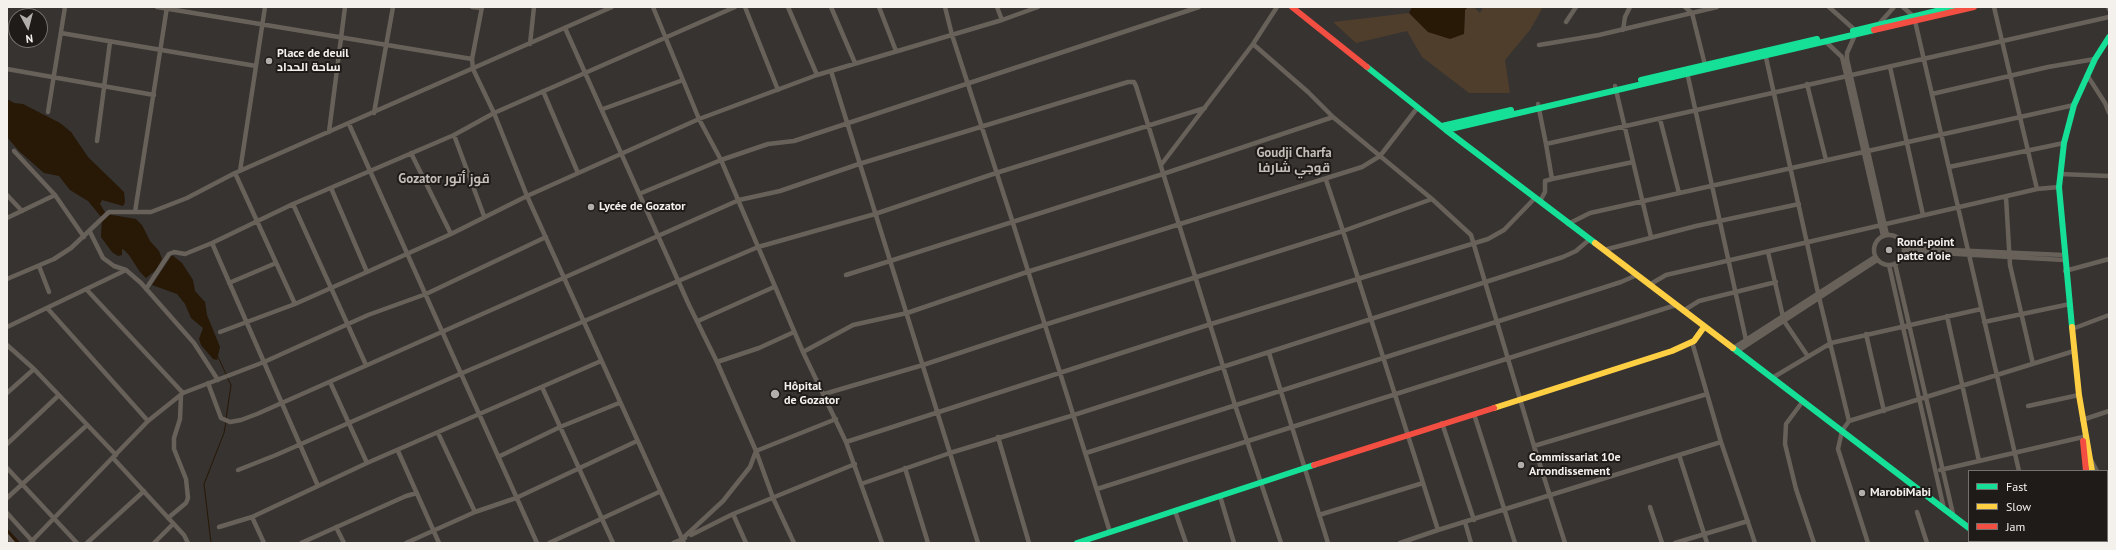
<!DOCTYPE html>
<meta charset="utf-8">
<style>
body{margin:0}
#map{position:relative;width:2116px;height:550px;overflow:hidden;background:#363330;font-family:"PT Sans",sans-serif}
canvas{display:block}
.frame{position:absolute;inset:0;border:8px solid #f4f1ed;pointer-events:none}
.legend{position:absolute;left:1968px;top:470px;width:140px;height:72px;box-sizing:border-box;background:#1e1b19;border:1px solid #74716e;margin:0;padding:5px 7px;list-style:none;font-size:12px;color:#f4f1ed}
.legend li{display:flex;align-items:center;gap:8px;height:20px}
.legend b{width:20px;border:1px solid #74716e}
.north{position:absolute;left:8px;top:8px;width:40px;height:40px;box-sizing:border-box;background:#1e1b19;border:1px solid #74716e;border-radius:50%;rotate:173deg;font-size:11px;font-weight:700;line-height:16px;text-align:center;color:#f4f1ed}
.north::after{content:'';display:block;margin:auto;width:14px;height:18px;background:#b2aeab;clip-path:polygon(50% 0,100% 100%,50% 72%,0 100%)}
</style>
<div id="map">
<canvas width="2116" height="550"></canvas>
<div class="frame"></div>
<ul class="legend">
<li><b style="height:5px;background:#16e098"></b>Fast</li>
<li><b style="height:5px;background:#ffcf43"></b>Slow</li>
<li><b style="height:5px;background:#f24e42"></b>Jam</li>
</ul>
<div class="north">N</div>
</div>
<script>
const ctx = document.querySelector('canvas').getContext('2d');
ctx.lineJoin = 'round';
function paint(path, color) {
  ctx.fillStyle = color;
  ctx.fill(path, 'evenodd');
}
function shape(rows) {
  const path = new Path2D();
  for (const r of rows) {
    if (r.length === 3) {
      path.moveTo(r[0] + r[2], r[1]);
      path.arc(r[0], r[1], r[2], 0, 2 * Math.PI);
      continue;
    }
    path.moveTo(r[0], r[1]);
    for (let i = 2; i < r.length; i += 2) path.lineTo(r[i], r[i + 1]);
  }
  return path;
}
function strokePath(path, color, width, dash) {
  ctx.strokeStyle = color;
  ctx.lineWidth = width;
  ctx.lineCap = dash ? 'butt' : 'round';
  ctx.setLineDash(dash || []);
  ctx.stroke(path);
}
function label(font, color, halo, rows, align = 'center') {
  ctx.font = font + ' "PT Sans",Cairo,sans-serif';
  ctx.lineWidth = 4;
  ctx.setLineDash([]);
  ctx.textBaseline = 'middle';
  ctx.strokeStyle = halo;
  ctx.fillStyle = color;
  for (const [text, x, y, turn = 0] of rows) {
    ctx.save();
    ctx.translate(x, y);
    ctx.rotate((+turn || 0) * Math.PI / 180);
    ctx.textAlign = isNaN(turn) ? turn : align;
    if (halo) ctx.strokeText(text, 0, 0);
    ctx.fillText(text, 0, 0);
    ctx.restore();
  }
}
paint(shape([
 [1468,7,1474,7,1480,13,1483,7,1543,7,1530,30,1505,60,1510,93,1469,93,1422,57,1407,31,1356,43,1333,22,1409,13,1428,32,1464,34,1465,9]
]), '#503e2c');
paint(shape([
 [1412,7,1468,7,1465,10,1464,34,1450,39,1428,32,1409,13],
 [7,99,14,103,23,104,60,123,71,132,88,157,124,192,125,202,123,206,102,200,100,204,106,214,136,219,142,225,150,241,159,251,162,259,156,270,146,278,140,272,129,255,124,250,122,249,122,255,118,256,112,252,101,237,102,218,88,201,70,190,59,176,44,173,19,151,7,137],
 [172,255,182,263,193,280,195,291,205,302,207,315,220,347,217,360,213,359,201,345,199,339,203,328,191,318,185,304,177,294,152,285]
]), '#281806');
strokePath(shape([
 [218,357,226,374],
 [226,419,231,385,227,377],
 [211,543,204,484,224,433,226,422]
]), '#281806', 1);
strokePath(shape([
 [7,531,18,543]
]), '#281806', 4);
strokePath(shape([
 [157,7,472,59],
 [472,7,482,8],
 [482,7,472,59,473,69,494,113,527,196,684,543],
 [653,7,699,119,721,160,803,352,846,442,882,543],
 [745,7,778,90],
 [788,7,817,75],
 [831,7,855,63],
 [879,7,896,51],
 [945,7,952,35,1012,220,1110,532],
 [997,7,1002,20],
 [1685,7,1692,13,1705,65],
 [1829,7,1856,31],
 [1903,7,1914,17,1915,21,2019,471],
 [1994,7,2037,189],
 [2108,7,2109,9],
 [1566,22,1576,7],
 [1878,25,1894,7],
 [565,28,689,305,717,362,756,451,773,498,794,543],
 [1623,30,1625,17,1630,7],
 [61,33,256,66],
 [1855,35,1847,53,1847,59,1887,235],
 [1825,41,1842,57,1883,236],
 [530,44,534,7],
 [1253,44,1308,92,1333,117,1432,199,1471,235,1534,446,1565,543],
 [1539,45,1599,35,1717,7],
 [1765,53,1818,293,1849,421],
 [1890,67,1923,215],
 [7,69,154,95],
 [831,71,978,543],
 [1687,72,1746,340,1749,343],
 [2087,75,2105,103,2109,113],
 [1807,84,1826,160],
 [1615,86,1651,237],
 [543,91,578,173],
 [1932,94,2048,67,2095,59],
 [1538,104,1546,144],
 [603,109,683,80],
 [48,112,65,7],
 [374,113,393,7],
 [1660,119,1679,193],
 [349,124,537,543],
 [329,132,345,7],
 [454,135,484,216],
 [97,141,110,42],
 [14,151,55,195],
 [411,153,451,234],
 [1161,165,1253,44,1277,7],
 [1949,167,2064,143],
 [240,171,265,7],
 [235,173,295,304],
 [2060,174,2109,176],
 [1552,179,1633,162],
 [331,188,367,272],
 [639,194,721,160,768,144,794,141,1199,7],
 [7,195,22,211],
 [2006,197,2010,265,2033,364],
 [1540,201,1545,192,1545,181,1552,179,1546,144,2109,17],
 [293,204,366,365],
 [135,212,167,7],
 [7,218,55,195,84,237],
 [1568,224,1590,213,2074,105],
 [90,232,103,258,114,266,126,270,141,283,194,343,218,380],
 [1889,250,15],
 [212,243,318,486],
 [1904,248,2064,255],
 [1604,250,1696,226,1799,204],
 [1904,251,2064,260],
 [1768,252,1784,321,1807,355],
 [1895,264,1953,514],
 [1889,265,1944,509],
 [39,266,49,292],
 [2065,271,2109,259],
 [846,275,1163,174,1333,117],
 [7,279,54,259,71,248,109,212,151,212,187,198,235,173,612,7],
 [229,283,276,263],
 [1649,285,1666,275,2037,189,2059,187],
 [146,289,169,254,174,252,185,254,212,243,293,204,454,135,494,113,735,7],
 [87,290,183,393],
 [48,309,148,421],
 [1683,311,1699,301,1776,282],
 [1947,316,1979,461],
 [698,321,774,287],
 [1984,322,2070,304],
 [7,327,126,270],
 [2072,329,2109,315],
 [220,332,295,304,367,272,451,234,527,196,699,119,817,75,1002,20,1038,7],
 [1866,334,1884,411],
 [1692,342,1721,442,1755,543],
 [7,345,34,369,116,455],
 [1732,349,1875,257],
 [803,352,853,325,907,313,1027,272,1362,167,1380,156,1418,107],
 [1736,352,1877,260],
 [1269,353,1328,543],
 [717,362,759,348,794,332],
 [1772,378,1831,343,1981,309],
 [330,382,367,463],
 [208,383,221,418,230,422,241,420,257,414,739,200,780,191,859,164,1128,82,1134,82,1136,86,1235,405,1281,543],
 [542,387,613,543],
 [7,393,34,369],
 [824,394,923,365,1044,325,1343,231,1326,180],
 [1803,401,1786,424,1785,444,1796,489,1814,543],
 [2028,406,2079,395],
 [1474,414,1515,543],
 [2082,420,2109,411],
 [1442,423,1474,520],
 [438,433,475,512],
 [998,437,1029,543],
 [846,442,1211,324,1488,239,1504,230,1535,198],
 [7,444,58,396],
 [1534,446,1707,394],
 [398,451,439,543],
 [1086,453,1621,282,1637,275],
 [1679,455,1707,543],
 [498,457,560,427,619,403],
 [113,458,184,535,188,543],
 [2090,458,2097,471],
 [7,468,77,543],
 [905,468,928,543],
 [238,470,276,455,460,374,758,247,875,214,996,173,1205,108],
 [1940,470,2083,437],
 [861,484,950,453,1074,415,1563,257,1576,251,1590,239],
 [1097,489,1676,305],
 [1220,496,1234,543],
 [7,498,87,425],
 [1650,507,1662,543],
 [2107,507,2109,506],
 [1175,511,1186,543],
 [1917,512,1927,543],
 [7,513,34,543],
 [733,514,746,543],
 [1319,515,1423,483],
 [252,517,264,543],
 [168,518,186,503,188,498,186,479,174,449,174,438,180,419,181,395],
 [1465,522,1471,543],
 [219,527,252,517,367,463,601,361],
 [336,527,344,543],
 [1438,530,1721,442],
 [691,535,733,514,855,464],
 [7,536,13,543],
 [682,539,723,501,750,467,756,451,836,419],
 [2107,541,2107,543],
 [30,543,148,421,183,393,264,362,368,315,426,294,546,237],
 [87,543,144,491],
 [154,543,173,524],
 [301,543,406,496,417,493],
 [406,543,475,512,516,498,637,441],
 [549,543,659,492],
 [673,543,685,538],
 [1400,543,1438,530,1343,231,1432,199],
 [1675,543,1748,521],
 [1868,543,1838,449,1842,431,1849,421,2074,351],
 [1970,543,1977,541]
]), '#68615a', 4.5);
strokePath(shape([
 [1853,31,1953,7],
 [1367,67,1446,130,1595,243],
 [1641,80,1817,39],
 [1442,126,1511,110],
 [1446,130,1874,30],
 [2072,327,2059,187,2064,143,2074,105,2095,59,2109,37],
 [1733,348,1969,528],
 [2095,541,2095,543],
 [2101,541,2101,543],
 [1077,543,1314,465]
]), '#16e098', 6);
strokePath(shape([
 [1595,243,1733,348],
 [2072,327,2079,395,2092,471],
 [1494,408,1672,351,1694,341,1704,327]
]), '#ffcf43', 6);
strokePath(shape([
 [1292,7,1367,67],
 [1874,30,1974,7],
 [2083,441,2086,471],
 [1314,465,1494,408],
 [1986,541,1989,543]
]), '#f24e42', 6);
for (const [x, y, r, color] of [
 [269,61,4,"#b2aeab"],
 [591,207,4,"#b2aeab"],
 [1889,250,4,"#b2aeab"],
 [775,394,5,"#b2aeab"],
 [1521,465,4,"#b2aeab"],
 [1862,493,4,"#b2aeab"]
]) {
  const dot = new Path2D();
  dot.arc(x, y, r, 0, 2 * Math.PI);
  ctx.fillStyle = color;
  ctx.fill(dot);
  strokePath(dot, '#1e1b19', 1.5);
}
label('bold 12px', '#f4f1ed', '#1e1b19', [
 ["Place de deuil",277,54],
 ["ساحة الحداد",277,68],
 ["Lycée de Gozator",599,207],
 ["Rond-point",1897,243],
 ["patte d'oie",1897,257],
 ["Hôpital",784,387],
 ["de Gozator",784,401],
 ["Commissariat 10e",1529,458],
 ["Arrondissement",1529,472],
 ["MarobiMabi",1870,493]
], 'left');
label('bold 13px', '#c5beb8', '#1e1b19', [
 ["Goudji Charfa",1294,153],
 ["قوجي شارفا",1294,168],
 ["Gozator قوز أتور",444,179]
]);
</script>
